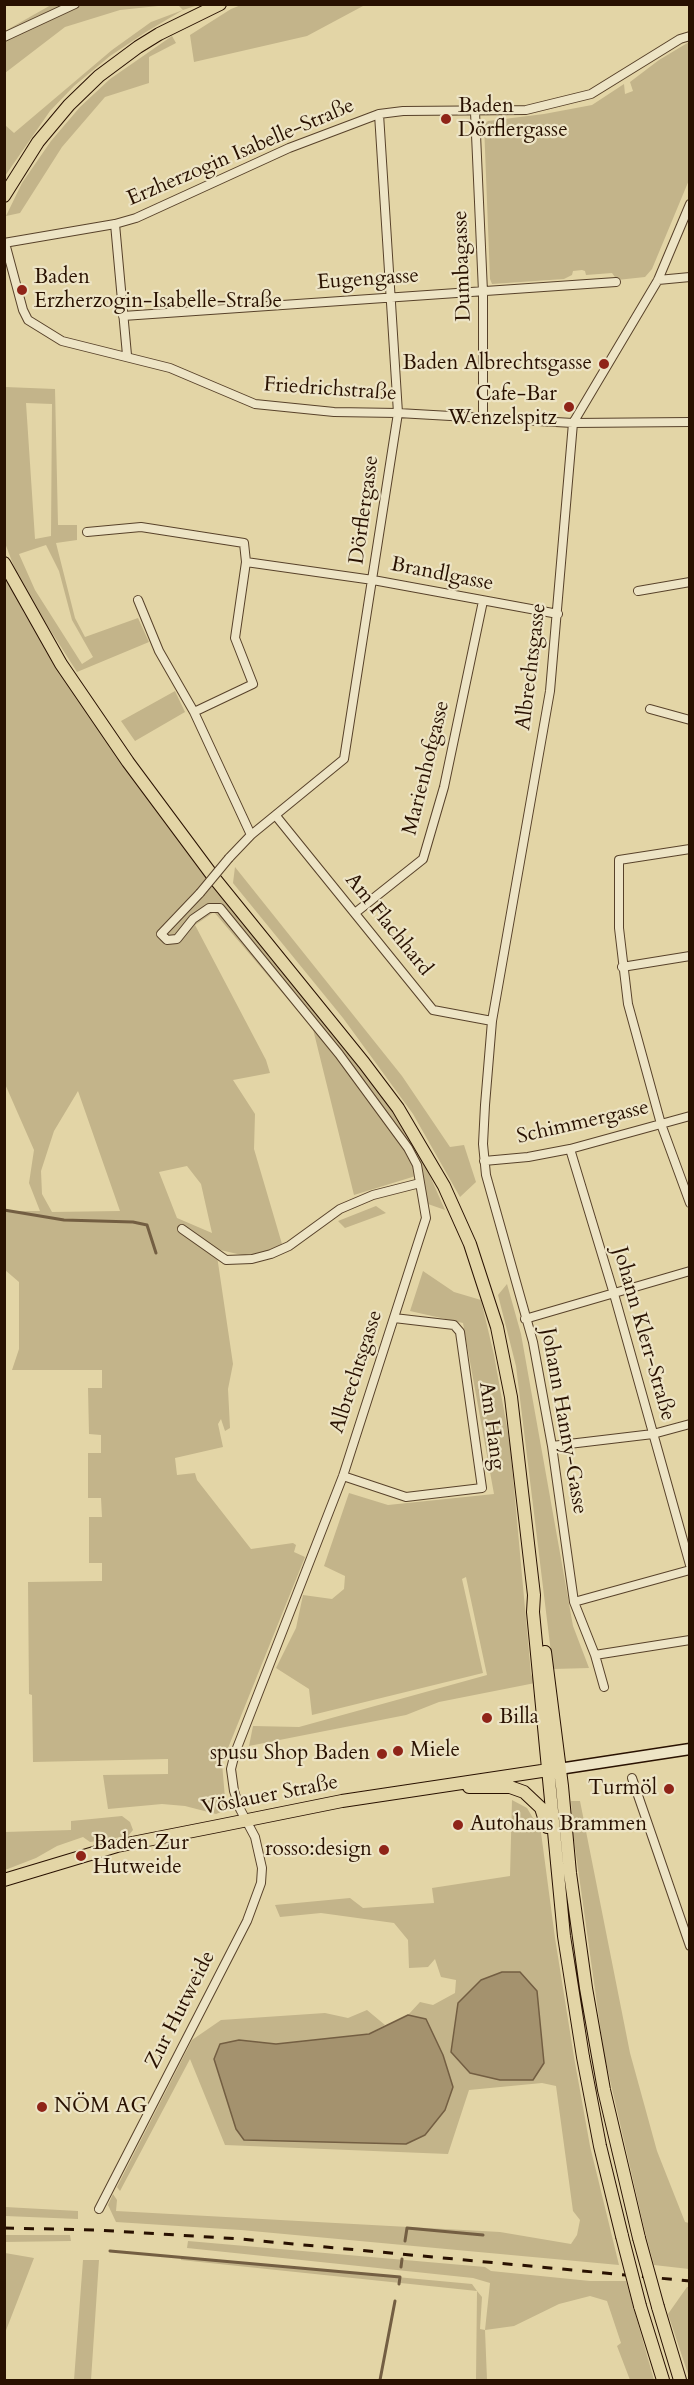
<!DOCTYPE html>
<meta charset="utf-8">
<style>
body{margin:0}
#map{position:relative;width:694px;height:2385px;overflow:hidden;background:#e3d5a6;font-family:Cardo,serif}
canvas{display:block}
.frame{position:absolute;inset:0;border:6px solid #291101;pointer-events:none}
</style>
<div id="map">
<canvas width="694" height="2385"></canvas>
<div class="frame"></div>
</div>
<script>
const ctx = document.querySelector('canvas').getContext('2d');
ctx.lineJoin = 'round';
function paint(path, color) {
  ctx.fillStyle = color;
  ctx.fill(path, 'evenodd');
}
function shape(rows) {
  const path = new Path2D();
  for (const r of rows) {
    path.moveTo(r[0], r[1]);
    for (let i = 2; i < r.length; i += 2) path.lineTo(r[i], r[i + 1]);
  }
  return path;
}
function strokePath(path, color, width, dash) {
  ctx.strokeStyle = color;
  ctx.lineWidth = width;
  ctx.lineCap = dash ? 'butt' : 'round';
  ctx.setLineDash(dash || []);
  ctx.stroke(path);
}
function label(font, color, halo, rows, align = 'center') {
  ctx.font = font + ' Cardo,serif';
  ctx.lineWidth = 4.5;
  ctx.setLineDash([]);
  ctx.textBaseline = 'middle';
  ctx.strokeStyle = halo;
  ctx.fillStyle = color;
  for (const [text, x, y, turn = 0] of rows) {
    ctx.save();
    ctx.translate(x, y);
    ctx.rotate((+turn || 0) * Math.PI / 180);
    ctx.textAlign = isNaN(turn) ? turn : align;
    if (halo) ctx.strokeText(text, 0, 0);
    ctx.fillText(text, 0, 0);
    ctx.restore();
  }
}
paint(shape([
 [177,4,120,10,65,27,5,73,5,31,51,5],
 [178,5,198,5,183,10,146,32,110,56,74,86,50,111,5,176,5,125,14,133,112,50,151,22,183,10],
 [241,5,241,4,381,5,363,6,307,36,194,62,190,35,231,9],
 [172,36,176,43,149,57,149,83,105,97,62,147,20,213,6,216,22,183,51,141,80,107,110,79],
 [689,42,689,180,652,269,645,277,617,280,612,273,586,275,585,271,582,270,573,271,572,275,564,279,492,284,490,279,484,124,488,121,544,114,592,105,624,84,625,94,633,91,630,82,659,60],
 [5,387,55,389,58,525,77,525,77,540,56,543,75,618,85,637,138,618,149,642,77,672,31,600,16,572,5,543],
 [26,403,52,404,51,536,35,539],
 [46,545,59,571,72,620,93,657,82,664,35,590,19,554],
 [4,574,24,613,64,679,161,818,386,1101,419,1151,445,1210,428,1204,422,1174,354,1195,313,1029,214,912,195,925,266,1060,270,1073,233,1080,255,1114,254,1149,282,1244,273,1251,246,1256,216,1249,233,1364,228,1389,230,1428,225,1431,221,1419,218,1424,223,1447,175,1458,177,1475,195,1473,197,1480,251,1549,293,1543,296,1545,294,1552,305,1557,222,1763,226,1810,216,1814,185,1806,162,1804,108,1809,103,1775,168,1774,168,1759,33,1762,32,1695,29,1694,28,1582,102,1581,102,1563,89,1563,89,1517,102,1517,101,1498,88,1498,88,1453,101,1453,101,1435,89,1434,88,1388,102,1388,102,1370,12,1370,19,1349,19,1282,5,1270,5,1211,40,1211,29,1183,34,1150,5,1084],
 [78,1091,120,1211,52,1212,42,1194,41,1171,54,1131],
 [187,1166,201,1184,212,1233,177,1218,159,1172],
 [175,691,185,712,135,741,121,721],
 [235,867,402,1076,450,1147,464,1145,476,1182,460,1197,413,1114,343,1018,233,883],
 [376,1206,386,1213,345,1228,338,1221],
 [423,1271,454,1292,481,1300,494,1355,510,1444,531,1674,535,1683,439,1702,406,1715,249,1746,253,1726,299,1727,487,1675,466,1577,462,1579,483,1673,312,1715,309,1689,276,1668,296,1628,303,1595,332,1599,344,1589,345,1576,324,1566,349,1493,388,1505,494,1494,463,1323,410,1311],
 [507,1284,521,1334,573,1626,589,1668,553,1669,516,1366,498,1295],
 [512,1800,527,1808,536,1823,540,1825,555,1938,574,2057,590,2146,619,2265,241,2230,116,2222,108,2205,113,2194,117,2200,116,2211,500,2232,571,2244,577,2235,580,2220,573,2211,556,2086,542,2083,469,2090,448,2154,225,2145,190,2059,120,2191,117,2187,192,2040,221,2020,325,2013,348,2018,367,2010,385,2025,369,2034,276,2044,239,2040,236,2129,426,2019,408,2015,420,2002,433,2005,455,1993,456,1980,441,1977,435,1959,428,1967,409,1968,408,1940,394,1923,321,1913,280,1917,275,1905,350,1898,363,1908,434,1903,432,1888,510,1876],
 [571,1801,580,1801,630,2053,657,2151,685,2222,689,2223,689,2269,654,2265,645,2232,604,2054,573,1833],
 [122,1816,130,1822,133,1830,128,1836,90,1842,83,1837,57,1846,36,1858,5,1870,5,1832,71,1830,71,1821],
 [5,2207,78,2211,78,2219,5,2216],
 [5,2235,70,2235,71,2241,5,2242],
 [188,2241,485,2267,491,2271,590,2281,626,2281,654,2380,630,2380,617,2346,621,2343,607,2301,590,2296,559,2304,514,2326,485,2330,487,2380,476,2380,477,2291,181,2260,181,2257,472,2284,477,2291,482,2297,480,2329,485,2330,490,2283,473,2278,187,2248],
 [5,2253,34,2258,5,2333,4,2253],
 [83,2260,99,2260,91,2380,74,2380],
 [687,2287,690,2287,689,2377,668,2314]
]), '#c3b48a');
const water = shape([
 [502,1972,520,1972,537,1991,544,2063,533,2080,500,2080,470,2073,451,2052,458,2003,481,1980,502,1972],
 [408,2015,426,2019,443,2055,453,2087,445,2110,425,2135,406,2144,244,2140,236,2129,214,2059,220,2044,239,2040,276,2044,369,2034,408,2015]
]);
paint(water, '#a4926e');
strokePath(water, '#735e42', 1.5);
strokePath(shape([
 [4,1210,64,1220,133,1222,147,1225,156,1253],
 [405,2241,407,2228,483,2235],
 [110,2251,400,2277,399,2284],
 [401,2267,402,2259],
 [380,2380,395,2301]
]), '#735e42', 3);
const street = shape([
 [4,37,75,4],
 [475,112,483,292,483,418],
 [115,224,127,355],
 [4,243,115,224,136,218,289,148,379,114,403,111,526,110,591,94,680,39,690,36],
 [5,243,23,310,28,320,62,341,170,368,255,404,334,412,398,413,573,423,690,422],
 [658,280,690,277],
 [123,316,616,282],
 [87,532,141,527,244,543,246,562,373,580,558,614],
 [638,591,690,582],
 [138,600,159,651,194,712,251,835],
 [650,709,690,720],
 [194,712,253,684,235,638,246,562],
 [276,816,433,1010,492,1021],
 [690,849,619,860,619,928,628,1004,661,1124,690,1203],
 [229,858,251,835,344,759,398,413,379,114],
 [355,913,423,859,444,787,483,601],
 [622,967,690,956],
 [570,1149,614,1294,690,1565],
 [484,1161,528,1157,570,1149,690,1116],
 [182,1229,226,1260,252,1259,271,1254,289,1246,340,1209,373,1195,420,1183],
 [525,1319,690,1271],
 [552,1446,653,1434,690,1424],
 [343,1476,406,1497,482,1488,460,1332,454,1325,394,1318],
 [574,1602,690,1570],
 [595,1655,690,1640],
 [604,1687,595,1655,574,1602,552,1446,533,1342,486,1175,483,1144,485,1105,492,1021,550,691,573,423,658,280,690,204],
 [632,1778,690,1946],
 [99,2209,247,1921,261,1883,262,1868,255,1837,240,1809,234,1791,231,1769,235,1753,343,1476,426,1218,417,1165,408,1148,339,1054,220,908,209,908,193,919,177,939,167,940,161,934,200,893]
]);
const secondary = shape([
 [559,1769,690,1749]
]);
const primary = shape([
 [4,196,38,142,69,105,99,76,138,47,159,34,220,4],
 [4,563,61,664,128,762,215,879,364,1063,398,1108,444,1186,470,1244,497,1327,511,1397,534,1595,533,1612,564,1936,583,2057,600,2146,622,2236],
 [545,1652,562,1786,570,1873,586,1988,604,2090,639,2238],
 [469,1787,510,1787,524,1792,541,1808,547,1827],
 [4,1880,117,1846,218,1826,342,1801,555,1769],
 [640,2306,663,2380],
 [658,2307,680,2380]
]);
strokePath(street, '#58422a', 10);
strokePath(secondary, '#291101', 13);
strokePath(primary, '#291101', 14);
strokePath(street, '#ede4c5', 8);
strokePath(secondary, '#ede4c5', 10);
strokePath(primary, '#e3d5a6', 12);
strokePath(shape([
 [4,2228,96,2230,240,2239,690,2281]
]), '#291101', 3, [10, 10]);
const streetBridge = shape([
 [200,893,229,858]
]);
const primaryBridge = shape([
 [622,2236,640,2306],
 [639,2238,658,2307]
]);
strokePath(streetBridge, '#58422a', 10, []);
strokePath(primaryBridge, '#291101', 14, []);
strokePath(streetBridge, '#ede4c5', 8);
strokePath(primaryBridge, '#e3d5a6', 12);
for (const [x, y, r, color] of [
 [446,119,6,"#8f2418"],
 [22,290,6,"#8f2418"],
 [604,364,6,"#8f2418"],
 [569,407,6,"#8f2418"],
 [487,1718,6,"#8f2418"],
 [398,1751,6,"#8f2418"],
 [382,1754,6,"#8f2418"],
 [669,1789,6,"#8f2418"],
 [458,1825,6,"#8f2418"],
 [384,1850,6,"#8f2418"],
 [81,1856,6,"#8f2418"],
 [42,2107,6,"#8f2418"]
]) {
  const dot = new Path2D();
  dot.arc(x, y, r, 0, 2 * Math.PI);
  ctx.fillStyle = color;
  ctx.fill(dot);
  strokePath(dot, '#ede4c5', 2);
}
label('21px', '#291101', '#ede4c5', [
 ["Baden",458,107],
 ["Dörflergasse",458,131],
 ["Baden",34,278],
 ["Erzherzogin-Isabelle-Straße",34,302],
 ["Baden Albrechtsgasse",592,364,"right"],
 ["Cafe-Bar",557,395,"right"],
 ["Wenzelspitz",557,419,"right"],
 ["Billa",499,1718],
 ["Miele",410,1751],
 ["spusu Shop Baden",370,1754,"right"],
 ["Turmöl",657,1789,"right"],
 ["Autohaus Brammen",470,1825],
 ["Baden Zur",93,1844],
 ["Hutweide",93,1868],
 ["rosso:design",372,1850,"right"],
 ["NÖM AG",54,2107]
], 'left');
label('21px', '#291101', '#ede4c5', [
 ["Erzherzogin Isabelle-Straße",241,153,-23],
 ["Dumbagasse",463,266,-92],
 ["Eugengasse",368,280,-4],
 ["Friedrichstraße",330,390,4],
 ["Dörflergasse",365,510,-82],
 ["Brandlgasse",442,575,11],
 ["Albrechtsgasse",532,667,-83],
 ["Marienhofgasse",427,768,-76],
 ["Am Flachhard",388,925,51],
 ["Schimmergasse",583,1123,-13],
 ["Johann Klerr-Straße",643,1334,74],
 ["Albrechtsgasse",357,1372,-72],
 ["Johann Hanny-Gasse",563,1421,80],
 ["Am Hang",491,1426,82],
 ["Vöslauer Straße",270,1796,-11],
 ["Zur Hutweide",181,2010,-63]
]);
</script>
